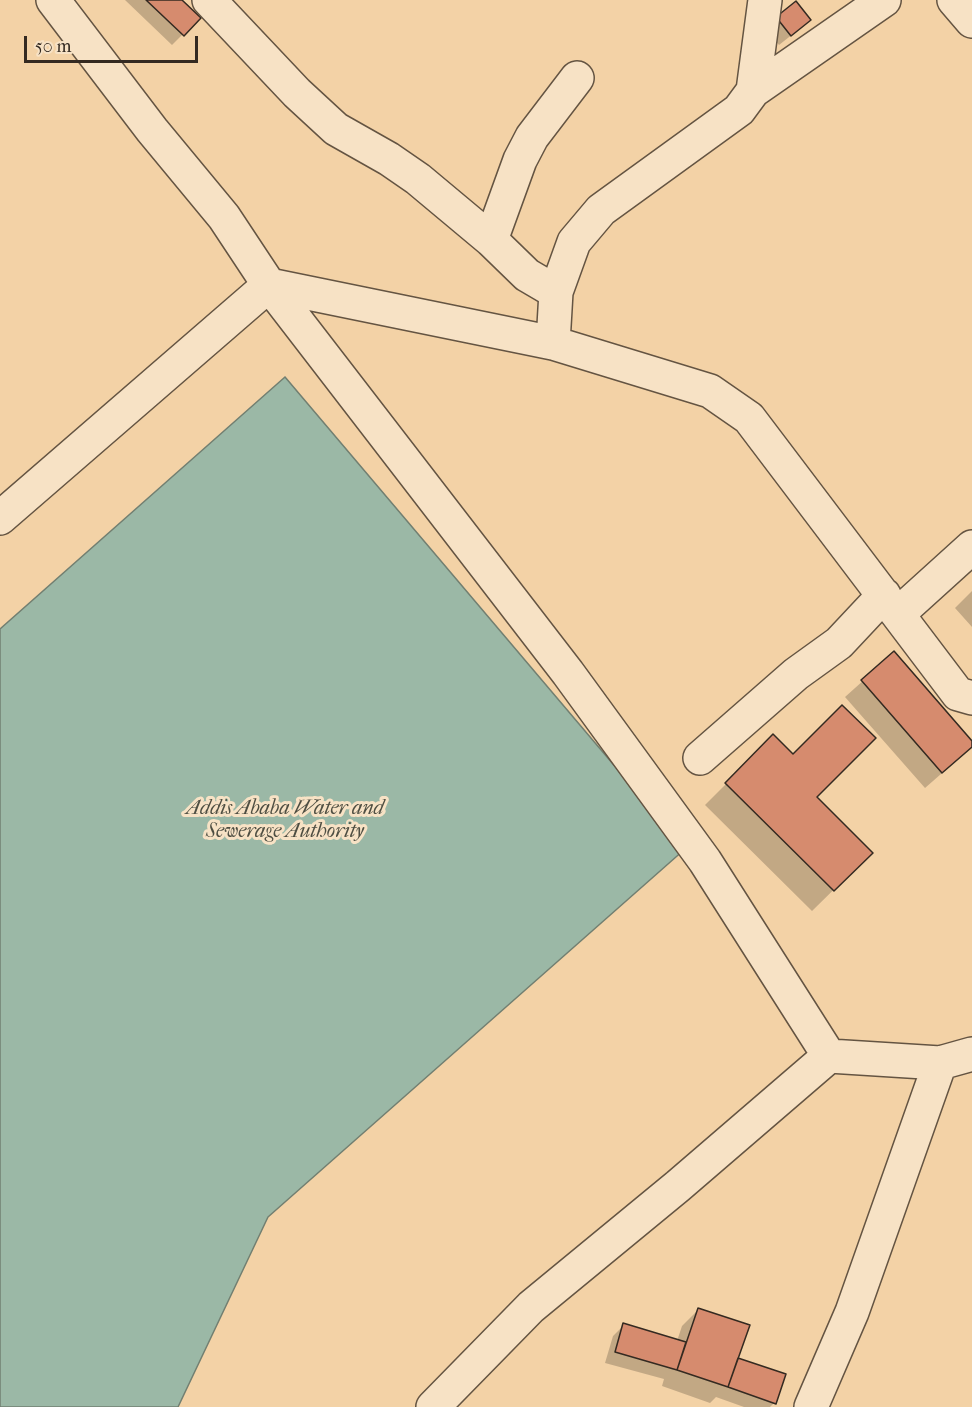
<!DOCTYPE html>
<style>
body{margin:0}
#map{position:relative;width:972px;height:1407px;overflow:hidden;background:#f3d2a6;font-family:"IM FELL French Canon",serif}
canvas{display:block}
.scale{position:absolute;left:24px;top:36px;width:174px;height:27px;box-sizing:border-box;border:3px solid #342a21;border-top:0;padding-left:8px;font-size:18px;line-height:21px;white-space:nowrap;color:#342a21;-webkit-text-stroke:4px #f7e2c5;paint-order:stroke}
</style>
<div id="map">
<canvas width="972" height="1407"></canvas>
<div class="scale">50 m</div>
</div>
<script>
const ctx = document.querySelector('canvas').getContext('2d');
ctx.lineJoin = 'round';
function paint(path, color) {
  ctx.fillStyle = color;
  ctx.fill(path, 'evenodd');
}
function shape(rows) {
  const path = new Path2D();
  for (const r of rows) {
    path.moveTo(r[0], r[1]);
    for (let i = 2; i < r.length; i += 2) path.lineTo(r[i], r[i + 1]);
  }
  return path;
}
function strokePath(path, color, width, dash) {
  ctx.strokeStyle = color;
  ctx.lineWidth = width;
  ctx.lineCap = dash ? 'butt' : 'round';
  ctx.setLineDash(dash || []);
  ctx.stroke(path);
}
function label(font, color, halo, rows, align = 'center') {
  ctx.font = font + ' "IM FELL French Canon",serif';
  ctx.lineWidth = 6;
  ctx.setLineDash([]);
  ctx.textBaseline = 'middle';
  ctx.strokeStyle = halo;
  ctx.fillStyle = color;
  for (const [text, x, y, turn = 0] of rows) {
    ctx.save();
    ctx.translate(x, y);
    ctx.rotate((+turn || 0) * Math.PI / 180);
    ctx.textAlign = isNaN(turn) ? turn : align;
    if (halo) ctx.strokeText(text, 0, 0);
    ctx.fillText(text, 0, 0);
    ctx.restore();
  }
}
const water = shape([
 [285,377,685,849,268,1217,178,1407,0,1407,0,629,285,377]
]);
paint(water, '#9bb8a6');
strokePath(water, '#727f71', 1.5);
paint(shape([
 [125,0,180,0,199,18,172,45],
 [777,18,798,30,779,45,766,29],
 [972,591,972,627,955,608],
 [894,653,972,743,957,760,925,788,845,697],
 [773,737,815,797,871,853,812,911,705,805],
 [698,1310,736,1359,774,1403,770,1407,744,1407,716,1397,710,1403,662,1386,664,1379,605,1363,613,1336,624,1325,677,1341,682,1326]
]), '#0003');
const building = shape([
 [146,0,182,0,201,18,184,36,146,0],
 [796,1,811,20,791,36,776,17,796,1],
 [894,651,972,741,972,747,942,773,861,680,894,651],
 [842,705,876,738,817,797,873,853,834,891,725,783,773,734,793,754,842,705],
 [698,1308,750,1325,728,1387,677,1370,698,1308],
 [623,1323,686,1342,677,1370,615,1352,623,1323],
 [738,1358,786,1374,776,1404,728,1387,738,1358]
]);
paint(building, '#d68b6e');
strokePath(building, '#342a21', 1.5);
const minor = shape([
 [53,0,152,130,224,217,269,285,568,673,705,861,829,1056],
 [209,0,297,93,336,129,389,159,418,179,491,240,527,275,556,292],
 [884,0,753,91,739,110,601,210,574,242,556,292,553,343,710,391,749,418,958,694,972,698],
 [954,0,972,21],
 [753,91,765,0],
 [491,240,520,160,532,137,577,78],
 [0,518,269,285,553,343],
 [898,614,972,547],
 [700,758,796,674,839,643,884,595],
 [940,1063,972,1054],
 [433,1407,531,1307,678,1186,829,1056,940,1063,852,1312,811,1407]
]);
strokePath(minor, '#645442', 36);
strokePath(minor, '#f7e2c5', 33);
label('italic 20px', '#4e4e42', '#f7e2c5', [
 ["Addis Ababa Water and",285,809],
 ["Sewerage Authority",285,832]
]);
</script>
